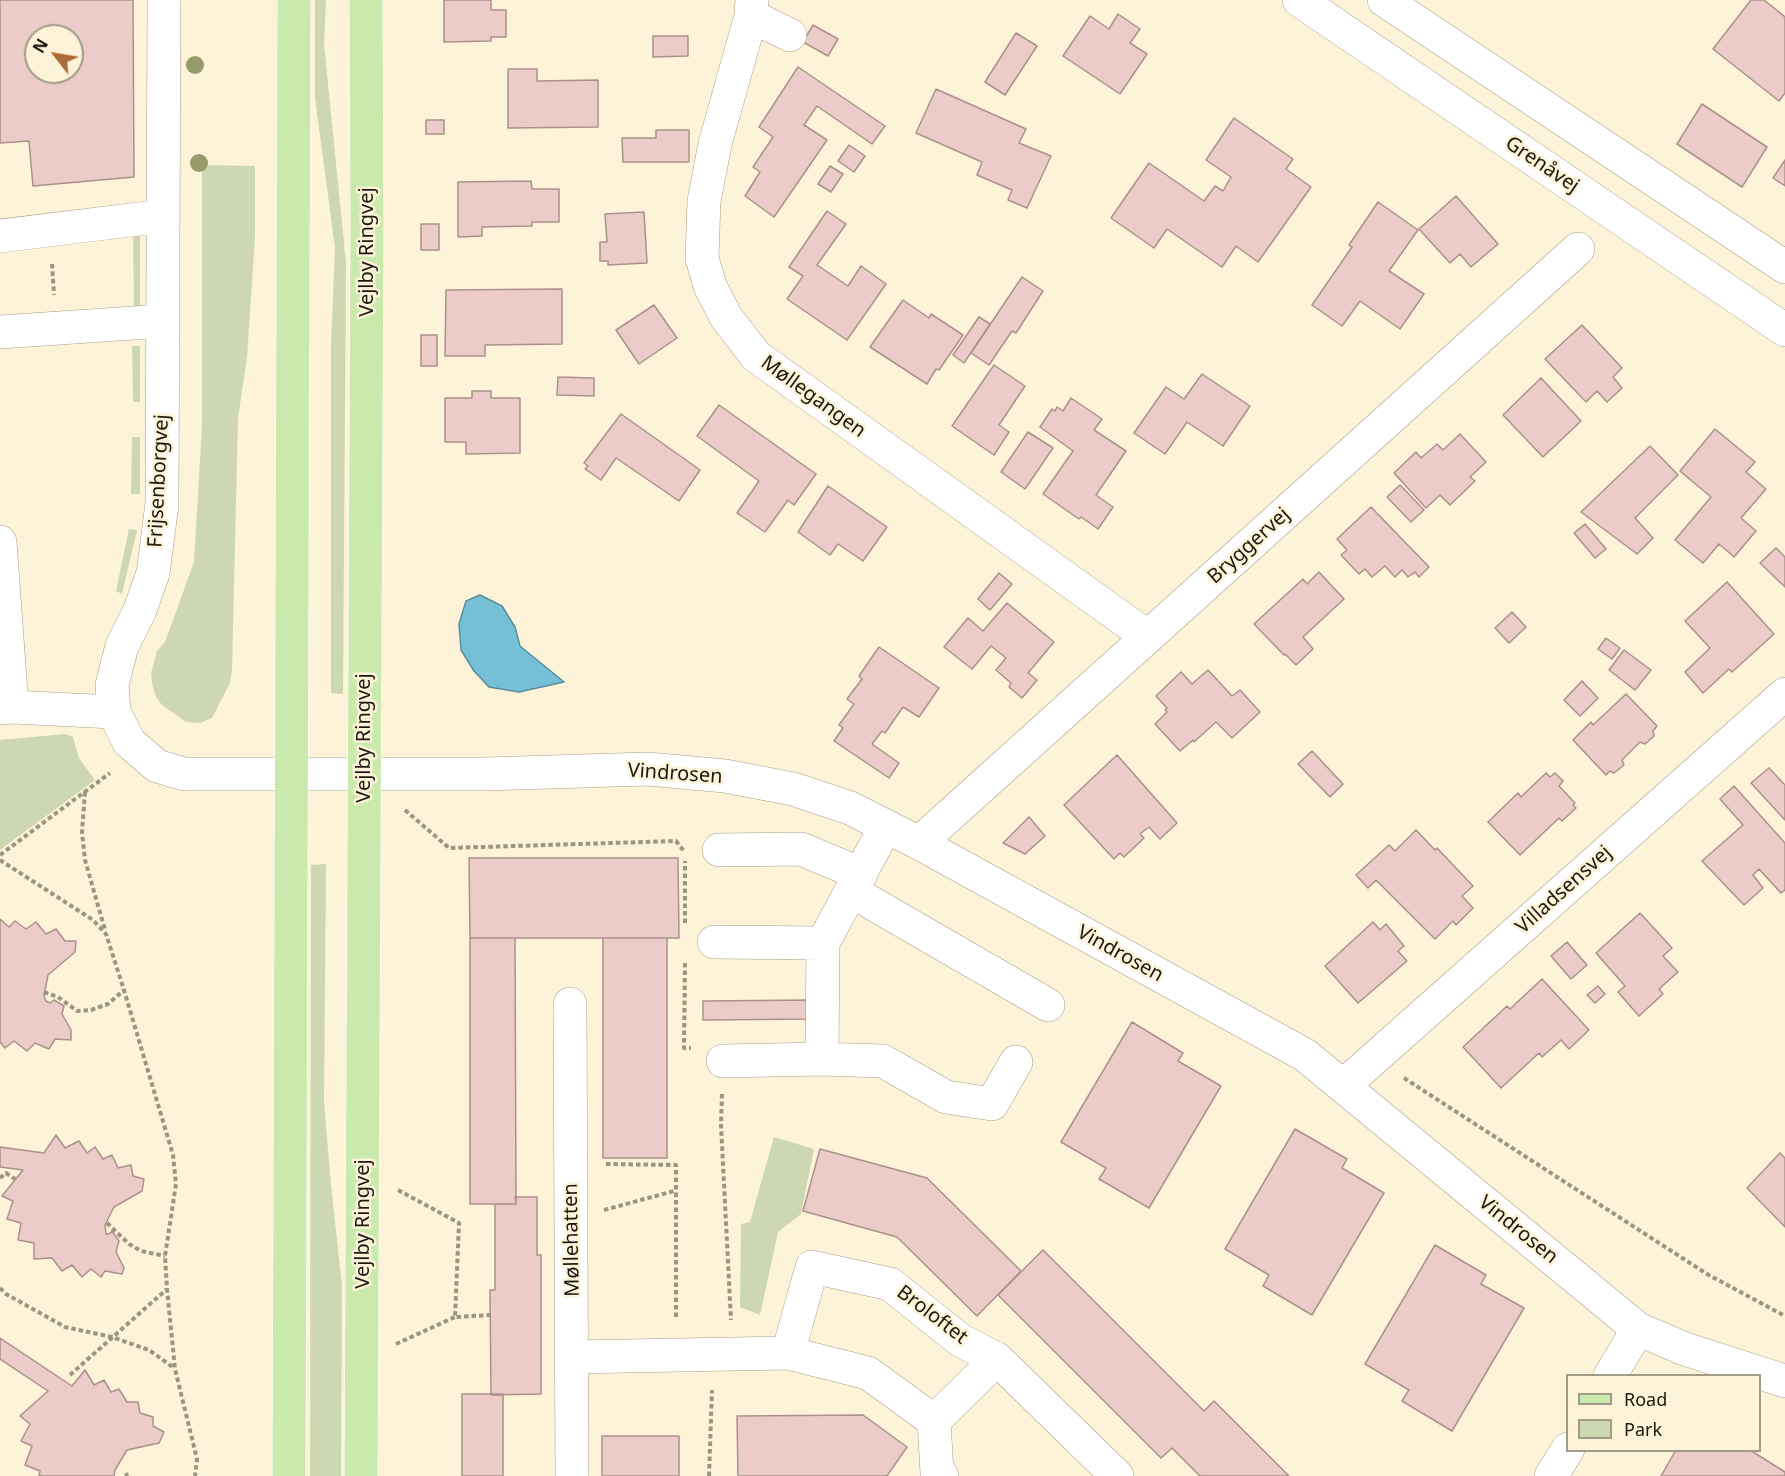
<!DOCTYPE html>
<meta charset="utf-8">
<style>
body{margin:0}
#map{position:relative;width:1785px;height:1476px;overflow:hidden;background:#fcf3d8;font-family:"Noto Sans",sans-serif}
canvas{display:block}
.legend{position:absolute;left:1566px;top:1374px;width:195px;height:78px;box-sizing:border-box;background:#fcf3d8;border:2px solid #a29b88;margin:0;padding:8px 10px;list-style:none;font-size:18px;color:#1b180f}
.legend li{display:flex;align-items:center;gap:12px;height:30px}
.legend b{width:30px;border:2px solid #a29b88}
.north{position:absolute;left:24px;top:24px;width:60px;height:60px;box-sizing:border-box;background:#fcf3d8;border:2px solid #a29b88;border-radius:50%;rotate:301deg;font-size:16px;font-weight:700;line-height:24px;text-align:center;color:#1b180f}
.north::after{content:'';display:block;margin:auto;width:21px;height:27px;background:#ad6b37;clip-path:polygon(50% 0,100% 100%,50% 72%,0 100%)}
</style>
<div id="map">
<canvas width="1785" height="1476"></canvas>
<ul class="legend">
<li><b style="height:8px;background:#cae9ad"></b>Road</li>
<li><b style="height:16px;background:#cdd8b3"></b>Park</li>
</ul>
<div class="north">N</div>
</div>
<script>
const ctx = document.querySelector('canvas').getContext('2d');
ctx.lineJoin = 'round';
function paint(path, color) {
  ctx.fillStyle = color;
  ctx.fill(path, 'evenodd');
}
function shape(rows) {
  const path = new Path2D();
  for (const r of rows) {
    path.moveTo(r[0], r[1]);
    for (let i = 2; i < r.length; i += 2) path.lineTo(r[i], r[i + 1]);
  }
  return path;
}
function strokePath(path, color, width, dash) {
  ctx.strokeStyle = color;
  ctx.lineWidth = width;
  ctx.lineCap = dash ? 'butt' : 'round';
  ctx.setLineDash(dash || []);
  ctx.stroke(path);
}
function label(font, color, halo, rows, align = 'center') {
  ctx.font = font + ' "Noto Sans",sans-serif';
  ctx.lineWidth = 5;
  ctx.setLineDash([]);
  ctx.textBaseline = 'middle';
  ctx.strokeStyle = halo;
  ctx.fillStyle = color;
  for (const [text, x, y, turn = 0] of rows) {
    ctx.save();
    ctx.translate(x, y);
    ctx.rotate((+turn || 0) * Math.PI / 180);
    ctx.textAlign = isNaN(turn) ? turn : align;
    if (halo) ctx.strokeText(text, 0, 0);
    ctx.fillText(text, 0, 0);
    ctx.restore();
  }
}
paint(shape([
 [315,0,326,0,324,44,346,263,343,694,331,693,331,345,335,248,315,98],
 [202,165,255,166,255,237,247,357,238,418,232,670,230,683,212,718,200,723,186,722,162,705,156,697,152,684,151,673,157,651,165,642,194,562,202,426],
 [133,232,140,232,140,309,134,309],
 [132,346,140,346,140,402,133,402],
 [132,437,140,437,140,494,131,494],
 [129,529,137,530,122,594,116,591],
 [65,734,73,737,79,758,95,780,0,850,0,740],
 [326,864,324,1102,331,1185,342,1285,341,1476,310,1476,311,865],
 [774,1137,814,1149,801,1214,778,1232,760,1315,740,1307,741,1224,750,1222]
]), '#cdd8b3');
const water = shape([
 [480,595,502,606,515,627,520,646,564,682,519,692,489,687,474,671,461,650,459,624,466,601,480,595]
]);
paint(water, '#75c0d7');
strokePath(water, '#5a8e9b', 1.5);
const building = shape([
 [0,0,133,0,134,177,33,186,29,141,0,143,0,0],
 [36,36,72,36,72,72,36,72,36,36],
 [444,0,491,0,491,10,506,10,506,37,491,37,491,41,444,42,444,0],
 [1751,0,1764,0,1785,17,1785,93,1779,101,1713,49,1751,0],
 [1118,14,1140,29,1130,43,1147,54,1120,94,1063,56,1090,16,1109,29,1118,14],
 [813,25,838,39,828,56,803,42,813,25],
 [1016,33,1037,46,1005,95,985,82,1016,33],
 [653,36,688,36,688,56,653,57,653,36],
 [798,67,885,126,872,144,817,106,804,125,827,140,774,217,745,196,760,172,753,167,773,137,759,127,798,67],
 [508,69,537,69,537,81,598,80,598,127,508,128,508,69],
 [936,89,1026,129,1019,143,1051,156,1027,208,1008,200,1012,190,977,175,982,162,916,133,936,89],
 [1702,104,1767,147,1742,187,1677,144,1702,104],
 [1234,118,1293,159,1286,169,1311,187,1258,262,1236,246,1222,267,1167,229,1154,248,1111,218,1149,163,1204,201,1215,186,1223,191,1231,177,1206,160,1234,118],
 [426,120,444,120,444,134,426,134,426,120],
 [656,130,689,130,689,162,623,162,622,138,656,138,656,130],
 [849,145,865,156,854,172,838,161,849,145],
 [1785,160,1785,186,1773,178,1785,160],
 [830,166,843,174,831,192,818,184,830,166],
 [531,181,532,189,559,189,559,222,532,222,532,226,482,227,482,236,458,237,458,182,531,181],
 [1456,196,1498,244,1471,267,1460,254,1450,263,1419,229,1456,196],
 [1378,202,1418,230,1389,271,1424,294,1400,329,1360,301,1342,326,1312,305,1352,247,1349,245,1378,202],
 [827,211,846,224,817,265,848,286,861,266,886,284,847,340,787,299,803,276,789,267,827,211],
 [644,212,647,263,608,265,608,261,600,261,600,242,607,242,605,214,644,212],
 [421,224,439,224,439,250,421,250,421,224],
 [1022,277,1043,291,1016,333,1012,331,989,365,971,353,1022,277],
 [562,289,562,344,485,345,485,356,445,356,446,290,562,289],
 [903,300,929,318,931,314,963,335,939,370,936,369,927,384,870,347,903,300],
 [654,305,677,338,639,364,616,330,654,305],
 [979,317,990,324,964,363,953,355,979,317],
 [1582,325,1622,368,1613,377,1622,388,1607,402,1597,391,1586,402,1545,359,1582,325],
 [421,335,437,335,437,366,421,366,421,335],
 [994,365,1025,386,999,425,1009,432,994,455,952,426,994,365],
 [1202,374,1250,406,1223,446,1187,422,1165,454,1134,433,1166,387,1184,399,1202,374],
 [558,377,594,378,594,396,557,395,558,377],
 [1541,378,1581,421,1543,457,1503,415,1541,378],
 [472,391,491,391,491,398,520,398,520,453,466,454,466,442,445,442,445,398,472,398,472,391],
 [1071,398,1102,419,1094,430,1126,451,1096,495,1113,507,1098,529,1081,517,1079,519,1043,494,1073,451,1040,427,1052,409,1055,411,1057,407,1063,411,1071,398],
 [719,405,816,474,794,505,788,500,765,532,737,513,759,481,697,436,719,405],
 [621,414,700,470,679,501,616,458,601,480,585,469,588,466,584,463,621,414],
 [1715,429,1755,462,1746,472,1766,489,1741,518,1756,531,1734,557,1719,544,1703,563,1675,540,1711,497,1680,471,1715,429],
 [1028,432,1053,448,1025,489,1001,472,1028,432],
 [1460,434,1486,462,1470,477,1475,481,1450,505,1440,495,1426,508,1394,473,1416,452,1421,458,1437,444,1443,450,1460,434],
 [1650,446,1678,475,1635,518,1653,538,1637,554,1581,512,1650,446],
 [1400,485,1424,510,1411,522,1387,497,1400,485],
 [828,486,887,527,863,561,838,544,830,555,798,532,828,486],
 [1371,507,1429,567,1419,577,1415,572,1408,577,1402,570,1395,577,1385,566,1372,577,1365,569,1359,574,1341,555,1347,550,1337,539,1371,507],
 [1585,524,1606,549,1595,558,1574,533,1585,524],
 [1776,548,1785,557,1785,587,1760,563,1776,548],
 [1319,572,1344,599,1303,637,1313,649,1296,665,1285,654,1284,655,1254,624,1303,579,1307,584,1319,572],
 [999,573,1012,584,990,610,978,599,999,573],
 [1727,582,1774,634,1732,672,1729,669,1703,693,1685,672,1710,648,1685,621,1727,582],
 [1007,603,1054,642,1028,673,1037,680,1022,698,1009,687,1011,683,996,670,1006,658,991,646,972,669,944,647,968,618,983,631,1007,603],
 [1512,612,1526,627,1509,643,1495,628,1512,612],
 [1606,638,1620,648,1612,659,1598,649,1606,638],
 [879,647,939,688,919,717,903,707,885,733,882,731,872,744,899,763,889,778,834,741,843,728,839,725,854,704,847,699,862,679,859,676,879,647],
 [1624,650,1651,670,1635,690,1609,670,1624,650],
 [1208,670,1232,696,1240,690,1260,712,1232,738,1216,722,1194,742,1193,740,1180,751,1155,724,1167,712,1165,710,1167,708,1156,696,1181,672,1192,684,1208,670],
 [1582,681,1598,698,1580,716,1564,700,1582,681],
 [1626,694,1657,726,1653,731,1654,736,1645,744,1640,742,1622,760,1624,765,1614,773,1610,771,1606,775,1573,740,1591,722,1593,725,1626,694],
 [1312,751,1343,784,1330,797,1298,764,1312,751],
 [1117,755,1177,823,1160,839,1149,827,1140,834,1144,838,1124,857,1120,853,1114,859,1064,805,1117,755],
 [1769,768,1785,785,1785,820,1751,783,1769,768],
 [1546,773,1550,777,1555,773,1563,781,1559,786,1575,803,1573,805,1576,808,1562,821,1559,818,1520,855,1488,822,1518,793,1521,797,1546,773],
 [1734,786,1785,843,1785,890,1781,893,1759,869,1753,875,1763,888,1744,905,1702,861,1743,825,1720,799,1734,786],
 [1029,817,1045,836,1025,854,1003,843,1029,817],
 [1416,830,1435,850,1437,848,1473,886,1462,896,1473,908,1456,925,1453,921,1435,939,1376,880,1368,888,1356,875,1389,845,1395,851,1416,830],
 [469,858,678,858,679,938,470,938,469,858],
 [1640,913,1672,948,1663,956,1678,972,1659,989,1663,994,1639,1016,1618,992,1625,986,1596,953,1640,913],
 [0,919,9,927,15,921,26,929,36,922,46,934,56,929,65,941,76,941,75,952,48,975,44,996,46,1001,50,1003,54,1000,64,1006,62,1014,71,1030,71,1040,55,1039,49,1049,35,1043,27,1051,14,1041,5,1048,0,1042,0,919],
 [1373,922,1380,930,1386,924,1404,946,1398,951,1407,961,1358,1003,1325,966,1373,922],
 [470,938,515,938,516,1204,470,1204,470,938],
 [603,938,667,938,667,1158,603,1158,603,938],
 [1567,942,1587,965,1571,979,1551,956,1567,942],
 [1542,979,1589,1030,1569,1049,1561,1040,1542,1057,1539,1053,1501,1088,1463,1047,1507,1006,1510,1009,1542,979],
 [1598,986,1605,994,1595,1003,1587,995,1598,986],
 [812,1000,812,1019,703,1020,703,1001,812,1000],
 [1132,1022,1183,1053,1178,1061,1221,1086,1149,1208,1099,1179,1106,1168,1061,1142,1132,1022],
 [1295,1129,1347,1159,1342,1168,1384,1193,1312,1315,1263,1286,1269,1275,1225,1249,1295,1129],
 [56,1135,65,1148,79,1141,87,1153,95,1147,103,1159,112,1155,118,1168,131,1165,133,1176,144,1179,142,1191,114,1207,105,1225,106,1234,109,1234,112,1231,119,1241,116,1252,124,1268,122,1274,105,1271,101,1277,91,1269,82,1277,72,1265,62,1271,52,1258,34,1259,34,1243,18,1240,21,1223,7,1219,13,1201,2,1196,23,1170,0,1167,0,1147,44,1153,56,1135],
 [820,1149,927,1178,1021,1271,977,1316,897,1237,803,1211,820,1149],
 [1780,1153,1785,1158,1785,1227,1747,1188,1780,1153],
 [515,1197,537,1197,537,1255,541,1255,541,1394,491,1395,490,1290,495,1290,495,1204,516,1204,515,1197],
 [1435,1245,1486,1275,1481,1284,1524,1308,1452,1431,1402,1401,1409,1390,1365,1364,1435,1245],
 [1043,1250,1204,1411,1214,1401,1289,1476,1200,1476,1172,1448,1161,1458,998,1295,1043,1250],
 [0,1338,72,1386,85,1370,94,1385,104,1380,111,1392,119,1389,127,1402,138,1402,140,1413,153,1417,153,1426,164,1432,159,1443,127,1450,115,1470,114,1476,39,1476,40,1471,25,1465,32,1446,21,1441,30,1424,20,1416,48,1391,0,1359,0,1338],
 [462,1394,503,1394,503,1476,462,1476,462,1394],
 [863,1415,907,1447,887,1476,738,1476,737,1416,863,1415],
 [602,1436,679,1436,679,1476,602,1476,602,1436],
 [1676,1450,1750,1450,1785,1472,1785,1476,1661,1476,1676,1450]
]);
paint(building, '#ebccc8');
strokePath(building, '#ad908c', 1.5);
const minor = shape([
 [164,0,162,504,153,573,140,610,122,646,112,685,114,712,129,742,157,766,184,774,485,774,648,769,725,776,793,789,850,808,919,843,1305,1055,1638,1329,1685,1349,1785,1381],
 [752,0,751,16,715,144,704,201,702,258,710,286,726,317,756,356,1148,637],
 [1299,0,1785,330],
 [1384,0,1785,267],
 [751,16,790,35],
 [0,236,163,216],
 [0,332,163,321],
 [0,542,12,707],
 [0,708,12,707,114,712],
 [919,843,1578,249],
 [719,850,801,849,861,874],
 [851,891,1048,1005],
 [714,942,823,943,886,826],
 [570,1004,572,1476],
 [822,1059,883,1061,946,1097,992,1104,1016,1062],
 [723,1061,822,1059,823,943],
 [1343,1086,1785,694],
 [573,1357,788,1353],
 [1610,1376,1638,1329],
 [934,1421,997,1359],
 [942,1476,937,1473,934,1421,868,1373,788,1353,812,1267,890,1284,960,1340,997,1359,1117,1476],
 [1551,1476,1568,1449]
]);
const major = shape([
 [289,1476,294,0],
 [361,1476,367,223,366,0]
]);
strokePath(minor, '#a79e86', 34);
strokePath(major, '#fff', 34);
strokePath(shape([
 [52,264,54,295],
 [85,792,82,832,85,860,105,930],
 [405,810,449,848,676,841,684,851],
 [0,855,110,773],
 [0,860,93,920,106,934,124,990,173,1155,176,1184,165,1256,167,1289,175,1369,197,1459,195,1476],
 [685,923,685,861],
 [685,963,684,1048,691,1048],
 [44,992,58,997,77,1011,91,1010,108,1004,124,990],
 [1404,1078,1707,1274,1785,1316],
 [722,1094,721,1125,731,1320],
 [606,1164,676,1165,676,1319],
 [0,1178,6,1173,15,1179],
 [398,1190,459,1223,455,1317,491,1315],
 [604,1210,674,1191],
 [107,1223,129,1244,141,1251,165,1256],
 [0,1288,6,1294,65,1327,112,1337,149,1350,174,1368],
 [396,1344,455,1317],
 [70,1375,167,1289],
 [126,1473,127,1476],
 [709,1476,712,1390]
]), '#9c9582', 4, [4.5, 3]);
strokePath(minor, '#fff', 33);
strokePath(major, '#cae9ad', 33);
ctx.fillStyle = '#979a6a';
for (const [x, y] of [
 [195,65],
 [199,163]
]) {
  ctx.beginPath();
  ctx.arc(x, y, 9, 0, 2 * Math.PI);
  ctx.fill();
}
label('20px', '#1b180f', '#fcf3d8', [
 ["Grenåvej",1542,165,34],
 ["Vejlby Ringvej",367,252,-90],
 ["Møllegangen",813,397,36],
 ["Frijsenborgvej",159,481,-87],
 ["Bryggervej",1249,546,-42],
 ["Vejlby Ringvej",364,738,-90],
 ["Vindrosen",675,774,4],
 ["Villadsensvej",1564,890,-42],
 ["Vindrosen",1120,954,29],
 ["Vejlby Ringvej",363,1224,-90],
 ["Vindrosen",1518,1230,39],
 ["Møllehatten",572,1240,-91],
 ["Broloftet",932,1315,37]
]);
</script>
